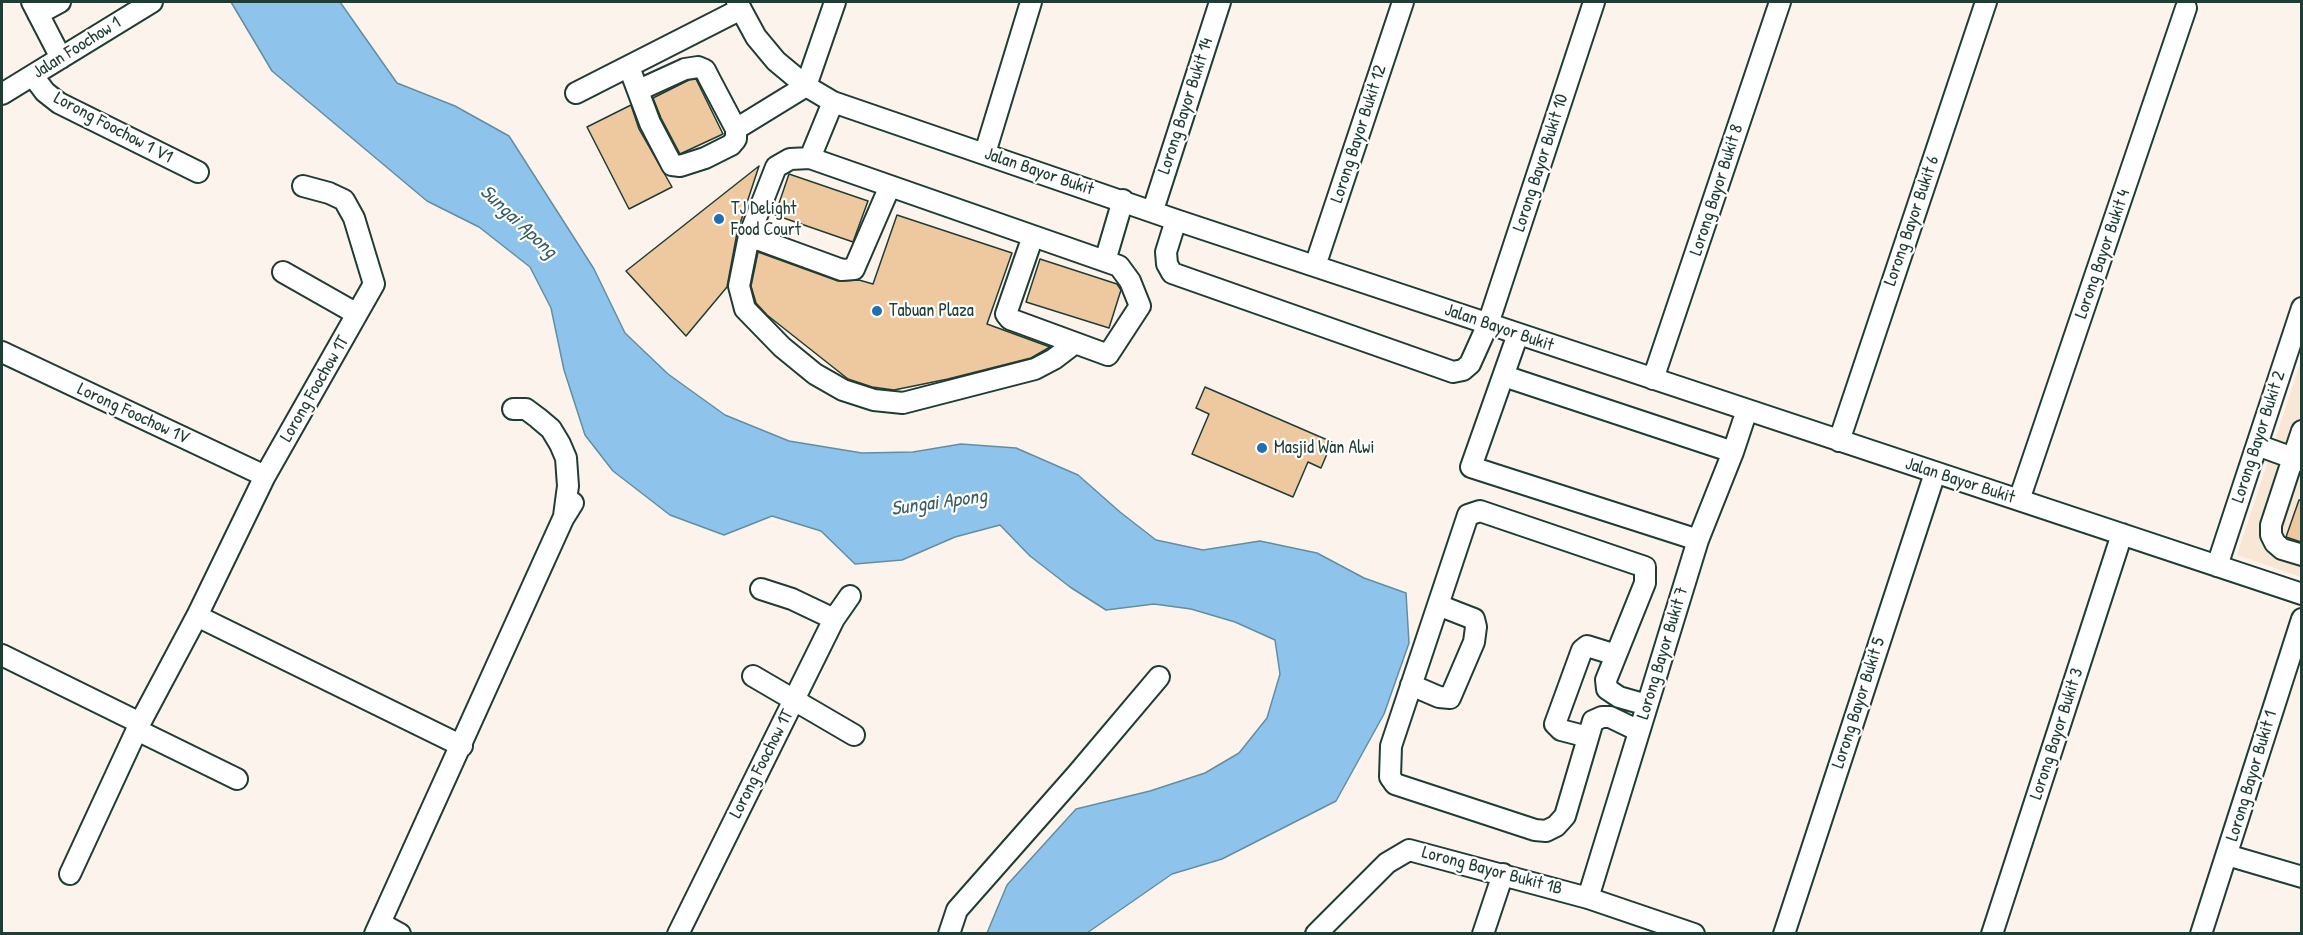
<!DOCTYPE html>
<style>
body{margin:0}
#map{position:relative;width:2303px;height:935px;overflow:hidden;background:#fcf4ec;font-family:"Patrick Hand",sans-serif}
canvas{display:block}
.frame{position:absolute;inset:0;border:3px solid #1f3d34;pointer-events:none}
</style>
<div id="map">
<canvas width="2303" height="935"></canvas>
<div class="frame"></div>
</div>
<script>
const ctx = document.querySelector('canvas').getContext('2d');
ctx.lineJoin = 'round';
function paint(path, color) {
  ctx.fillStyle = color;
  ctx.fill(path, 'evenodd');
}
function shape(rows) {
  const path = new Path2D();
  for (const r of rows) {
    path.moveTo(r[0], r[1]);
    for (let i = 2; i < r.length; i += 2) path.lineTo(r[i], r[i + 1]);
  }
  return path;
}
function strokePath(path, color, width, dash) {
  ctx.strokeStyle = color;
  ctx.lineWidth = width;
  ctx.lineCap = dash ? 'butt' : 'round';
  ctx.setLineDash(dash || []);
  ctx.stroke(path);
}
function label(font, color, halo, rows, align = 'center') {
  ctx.font = font + ' "Patrick Hand",sans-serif';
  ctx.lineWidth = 4.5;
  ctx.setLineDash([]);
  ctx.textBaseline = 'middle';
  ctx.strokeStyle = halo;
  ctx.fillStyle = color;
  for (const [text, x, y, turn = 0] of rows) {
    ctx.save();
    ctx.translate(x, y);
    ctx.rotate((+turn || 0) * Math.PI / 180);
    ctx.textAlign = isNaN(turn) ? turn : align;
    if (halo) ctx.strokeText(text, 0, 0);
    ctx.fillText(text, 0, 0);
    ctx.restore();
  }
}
paint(shape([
 [2301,361,2301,577,2237,555]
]), '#f8e7d5');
const water = shape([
 [231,2,340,2,397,83,455,106,509,136,594,269,625,333,668,374,725,415,789,441,862,453,913,452,961,444,1016,448,1078,475,1120,512,1156,540,1203,550,1260,541,1317,553,1364,578,1406,593,1409,643,1384,714,1336,801,1222,859,1172,874,1087,933,987,933,1007,885,1076,809,1150,791,1205,773,1239,753,1267,718,1280,674,1275,640,1235,622,1191,609,1154,604,1106,610,1070,587,1030,556,1000,525,955,537,902,560,855,564,821,531,772,516,724,535,670,515,613,471,585,435,564,370,551,308,530,267,479,227,427,201,272,71,231,2]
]);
paint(water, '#8ec4ec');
strokePath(water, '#628ea2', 1.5);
const building = shape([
 [696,79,723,134,680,154,661,118,653,98,689,80,696,79],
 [631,105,639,129,672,187,629,209,587,127,631,105],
 [759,166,737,233,727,287,686,336,626,271,759,166],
 [789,174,868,201,853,242,775,215,789,174],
 [897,215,1012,253,987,324,1050,347,1031,358,948,379,894,390,872,387,848,379,767,315,756,303,751,286,758,252,838,281,859,280,873,284,897,215],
 [1040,259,1117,284,1121,290,1109,328,1026,302,1040,259],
 [1205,387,1332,442,1321,468,1308,462,1293,497,1192,454,1209,414,1196,408,1205,387],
 [2299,500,2301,500,2301,542,2286,537,2299,500]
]);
paint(building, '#eec89e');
strokePath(building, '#1f3d34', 1.5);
const minor = shape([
 [32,2,61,58],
 [737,2,756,37,776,61,806,86,833,102,1176,220,2302,594],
 [38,14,60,2],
 [629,67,650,123,672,165,680,166,705,158,731,145,736,139,736,129,709,78,705,70,698,67,685,69,639,90],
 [33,76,45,92,59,103,198,172],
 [576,93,741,9],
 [2,94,152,2],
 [736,129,806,86,835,2],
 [985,153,1031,2],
 [810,158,833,102],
 [1153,210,1220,2],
 [1176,220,1166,252,1167,264,1172,273,1453,372,1463,370,1470,364,1488,324,1594,2],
 [749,236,842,270,854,269,890,186],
 [1033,236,1006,314,1010,319,1108,355,1140,306,1130,281,1119,266,810,158,790,159,776,167,749,236,739,286,745,309,782,347,815,374,843,390,874,400,903,403,1035,369,1054,359,1075,343],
 [1105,261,1123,200],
 [1315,266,1403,2],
 [283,272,357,314],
 [1518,334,1471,467,1698,540],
 [2,352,265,476],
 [1504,376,1733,452],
 [1653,379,1780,2],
 [513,409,526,409,538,418,551,429,560,444,566,458,568,486,564,516],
 [2302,431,2293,458,2302,461],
 [1839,441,1986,2],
 [2257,445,2293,458,2271,525,2271,535,2275,543,2282,549,2302,555],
 [2019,500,2186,8],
 [2217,566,2302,308],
 [761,589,792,599,834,619],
 [197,616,462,746],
 [2,655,140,723],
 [753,676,854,735],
 [1411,685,1439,697,1450,698,1474,642,1476,627,1474,619,1438,605],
 [137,730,237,779],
 [1639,731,1610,717,1602,717,1593,721,1565,816,1556,826,1546,831,1535,830,1395,784,1390,777,1391,746,1468,515,1480,511,1645,567,1645,583,1606,680,1607,689,1619,697,1647,705],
 [1588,737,1561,730,1555,724,1582,650,1587,646,1616,655],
 [2227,855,2302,877],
 [70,874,140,723,197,616,265,476,374,284,354,218,344,200,329,193,303,186],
 [1588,898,1698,540,1733,452,1747,410],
 [380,923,400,934],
 [375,934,563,519,573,503],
 [678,934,834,619,850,596],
 [949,934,957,910,1077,774,1159,677],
 [1316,934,1387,863,1409,850,1588,898,1694,934],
 [1483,934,1503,874],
 [1784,934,1935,473],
 [1992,934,2122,534],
 [2201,934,2302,619]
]);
strokePath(minor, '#1f3d34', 24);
strokePath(minor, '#fff', 20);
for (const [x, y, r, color] of [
 [719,219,6,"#1f6fb2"],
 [877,311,6,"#1f6fb2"],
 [1262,448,6,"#1f6fb2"]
]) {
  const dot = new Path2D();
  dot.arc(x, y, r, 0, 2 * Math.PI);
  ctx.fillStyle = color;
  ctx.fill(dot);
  strokePath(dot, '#fff', 2);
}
label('18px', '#1f3d34', '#fff', [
 ["Jalan Foochow 1",77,48,-32],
 ["Lorong Bayor Bukit 14",1186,106,-72],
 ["Lorong Foochow 1 V1",113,128,28],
 ["Lorong Bayor Bukit 12",1359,134,-72],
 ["Lorong Bayor Bukit 10",1541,163,-72],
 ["Jalan Bayor Bukit",1039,172,19],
 ["Lorong Bayor Bukit 8",1717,190,-72],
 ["Lorong Bayor Bukit 6",1912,221,-71],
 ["Lorong Bayor Bukit 4",2103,254,-71],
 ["Jalan Bayor Bukit",1499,328,19],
 ["Lorong Foochow 1T",315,389,-60],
 ["Lorong Foochow 1V",133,414,25],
 ["Lorong Bayor Bukit 2",2259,437,-72],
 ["Jalan Bayor Bukit",1960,481,18],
 ["Lorong Bayor Bukit 7",1663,653,-73],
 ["Lorong Bayor Bukit 5",1859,703,-72],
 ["Lorong Bayor Bukit 3",2057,734,-72],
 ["Lorong Foochow 1T",762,764,-63],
 ["Lorong Bayor Bukit 1",2252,776,-73],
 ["Lorong Bayor Bukit 1B",1492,871,15]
]);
label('18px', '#1f3d34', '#fff', [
 ["TJ Delight",731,209],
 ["Food Court",731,230],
 ["Tabuan Plaza",889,311],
 ["Masjid Wan Alwi",1274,448]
], 'left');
label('italic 20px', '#3b5f62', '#fff', [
 ["Sungai Apong",518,222,43],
 ["Sungai Apong",939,503,-8]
]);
</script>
